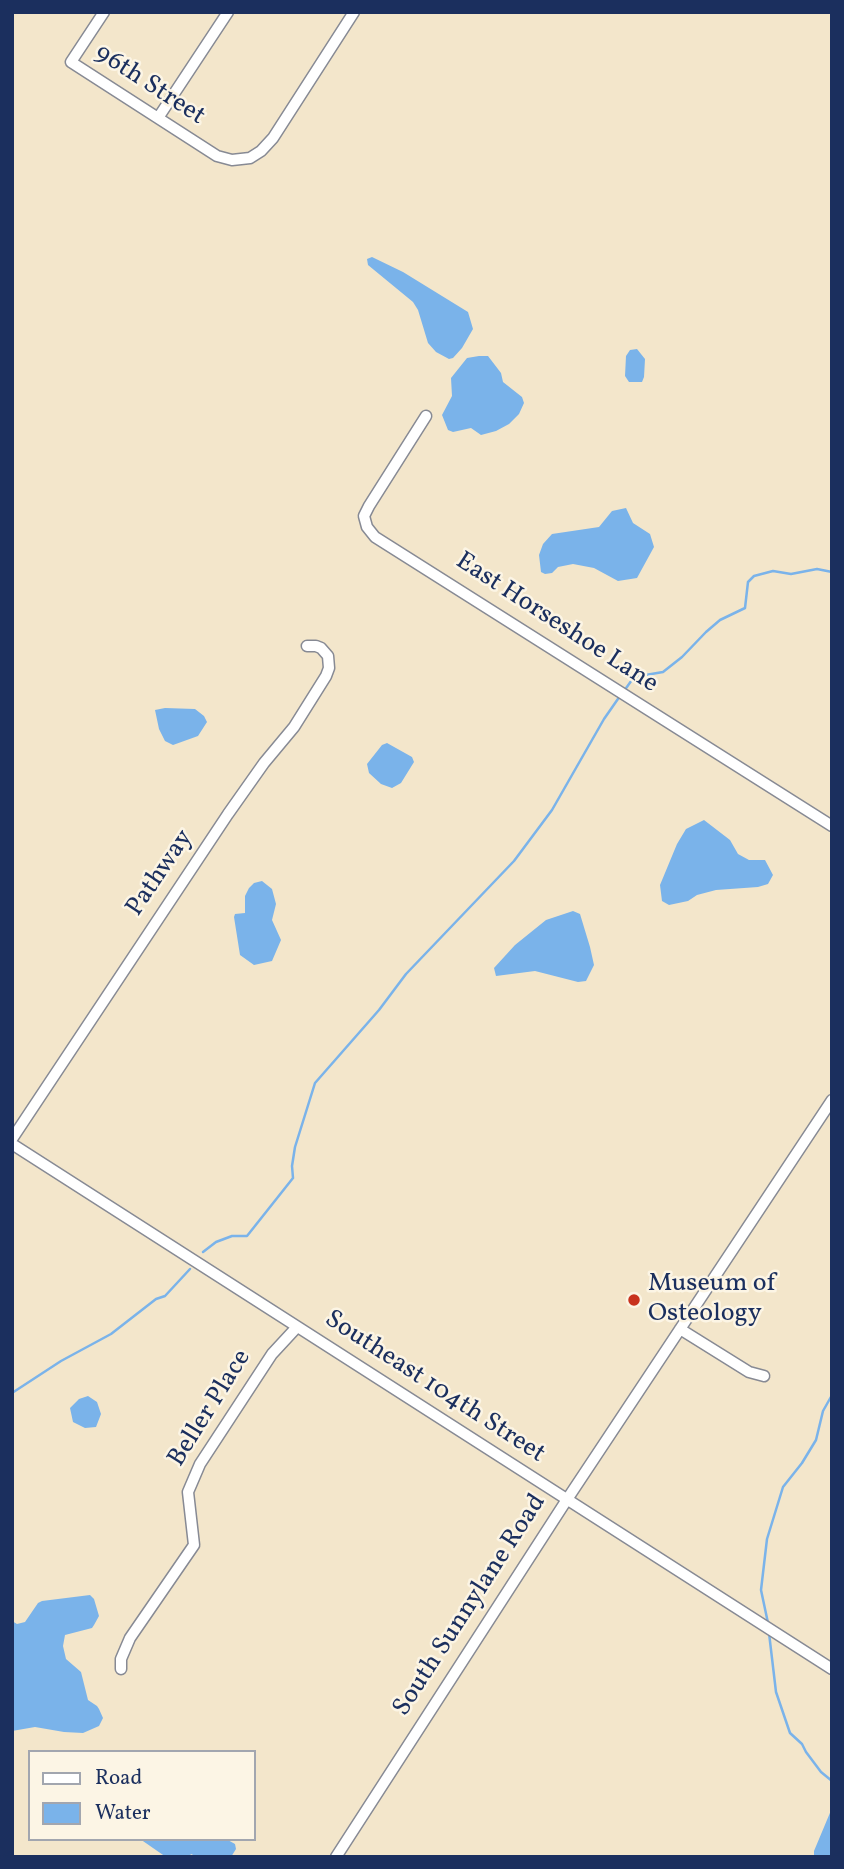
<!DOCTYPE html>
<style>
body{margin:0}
#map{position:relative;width:844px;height:1869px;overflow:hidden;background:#f3e6cb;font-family:Vollkorn,serif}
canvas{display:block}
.frame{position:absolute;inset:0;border:14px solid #1b2f5e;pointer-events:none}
.legend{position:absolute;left:28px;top:1750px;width:228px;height:91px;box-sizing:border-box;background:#fcf5e5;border:2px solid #a2a6af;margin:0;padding:9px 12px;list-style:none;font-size:21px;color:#1b2f5e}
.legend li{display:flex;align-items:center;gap:14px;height:35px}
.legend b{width:35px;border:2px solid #a2a6af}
</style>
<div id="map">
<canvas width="844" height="1869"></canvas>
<div class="frame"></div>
<ul class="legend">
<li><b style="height:9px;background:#fff"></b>Road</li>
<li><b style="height:19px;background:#7ab3ea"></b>Water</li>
</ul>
</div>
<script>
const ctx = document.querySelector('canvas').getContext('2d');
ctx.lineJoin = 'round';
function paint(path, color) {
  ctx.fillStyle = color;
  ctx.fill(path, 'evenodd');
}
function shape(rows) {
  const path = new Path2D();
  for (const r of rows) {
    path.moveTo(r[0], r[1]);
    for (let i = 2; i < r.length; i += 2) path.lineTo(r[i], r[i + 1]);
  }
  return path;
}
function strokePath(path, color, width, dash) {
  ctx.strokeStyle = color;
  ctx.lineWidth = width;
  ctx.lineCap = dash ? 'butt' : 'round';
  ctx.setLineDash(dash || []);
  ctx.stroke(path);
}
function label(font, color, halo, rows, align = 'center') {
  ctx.font = font + ' Vollkorn,serif';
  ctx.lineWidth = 5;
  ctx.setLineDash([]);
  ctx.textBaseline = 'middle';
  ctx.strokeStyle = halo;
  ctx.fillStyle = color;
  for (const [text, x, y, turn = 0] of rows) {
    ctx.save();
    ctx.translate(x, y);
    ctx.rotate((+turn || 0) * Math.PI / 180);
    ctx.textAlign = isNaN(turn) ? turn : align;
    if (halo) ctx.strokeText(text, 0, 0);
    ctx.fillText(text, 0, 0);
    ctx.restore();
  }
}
paint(shape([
 [372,257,403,272,468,312,473,329,462,348,453,358,449,359,436,352,428,343,418,310,413,302,368,265,367,259],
 [637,349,645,359,644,377,642,382,629,382,625,376,626,356,630,350],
 [479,356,488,356,501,373,503,382,522,397,524,403,519,414,509,424,496,431,481,435,471,428,453,432,448,430,442,415,452,396,451,378,467,358],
 [626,508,633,523,650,534,654,547,637,578,618,581,594,568,573,564,558,567,552,573,545,574,541,572,539,555,543,544,552,534,599,527,612,511],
 [165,708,195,709,204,716,207,722,198,736,173,745,165,741,159,729,155,710],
 [387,743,412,757,414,762,401,783,392,788,381,784,369,773,367,764,382,745],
 [704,820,730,840,738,854,749,860,765,860,773,875,768,884,758,887,716,890,697,895,688,901,669,905,662,901,660,885,677,844,686,829],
 [262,881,272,889,276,904,272,920,281,940,272,961,254,965,240,955,234,917,235,914,245,913,245,896,249,888,254,883],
 [573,911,580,914,590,947,594,965,586,981,578,982,535,971,496,976,494,968,515,945,546,920],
 [88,1396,97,1402,101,1414,96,1427,85,1428,73,1422,70,1408,79,1399],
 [90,1595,94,1599,99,1616,94,1625,92,1628,65,1635,63,1646,66,1659,81,1672,88,1700,97,1706,99,1709,103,1718,99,1726,83,1733,64,1732,35,1727,12,1731,12,1621,17,1624,25,1622,38,1603,42,1601],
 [832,1808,832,1857,814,1857,814,1851],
 [140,1839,226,1839,235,1844,236,1849,231,1857,194,1857,192,1854,185,1857,166,1857]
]), '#7ab3ea');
strokePath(shape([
 [624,691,634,677,663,672,682,657,706,632,720,620,745,608,748,582,754,576,773,571,791,574,817,569,832,572],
 [203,1252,216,1242,232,1236,247,1236,293,1178,292,1166,295,1147,315,1083,379,1010,406,974,514,861,552,810,604,719,620,696],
 [12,1393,61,1361,111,1334,156,1299,165,1296,190,1269],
 [768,1623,761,1590,767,1539,783,1487,802,1463,816,1440,823,1411,832,1395],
 [769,1633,776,1692,790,1733,802,1744,806,1752,821,1772,832,1781]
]), '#7ab3ea', 2.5);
const minor = shape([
 [104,12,71,62,217,156,232,160,250,158,261,151,273,138,354,12],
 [158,118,228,12],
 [426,416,369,506,364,516,367,527,375,537,832,826],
 [12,1139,228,814,264,763,294,727,326,676,329,668,328,656,321,648,316,646,307,646],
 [12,1144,832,1669],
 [680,1329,749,1372,764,1376],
 [121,1669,121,1659,130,1638,194,1545,188,1492,200,1464,272,1354,297,1327],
 [336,1857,566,1501,832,1100]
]);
strokePath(minor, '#878a94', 13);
strokePath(minor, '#fff', 10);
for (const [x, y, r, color] of [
 [634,1300,7,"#c8321e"]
]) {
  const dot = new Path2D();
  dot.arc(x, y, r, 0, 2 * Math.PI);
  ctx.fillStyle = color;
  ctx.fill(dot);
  strokePath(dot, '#fcf5e5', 2.5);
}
label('26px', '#1b2f5e', '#fcf5e5', [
 ["96th Street",149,86,33],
 ["East Horseshoe Lane",556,624,33],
 ["Pathway",161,874,-56],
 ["Southeast 104th Street",434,1388,33],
 ["Beller Place",211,1409,-58],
 ["South Sunnylane Road",471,1606,-57]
]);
label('26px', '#1b2f5e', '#fcf5e5', [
 ["Museum of",648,1285],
 ["Osteology",648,1315]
], 'left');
</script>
